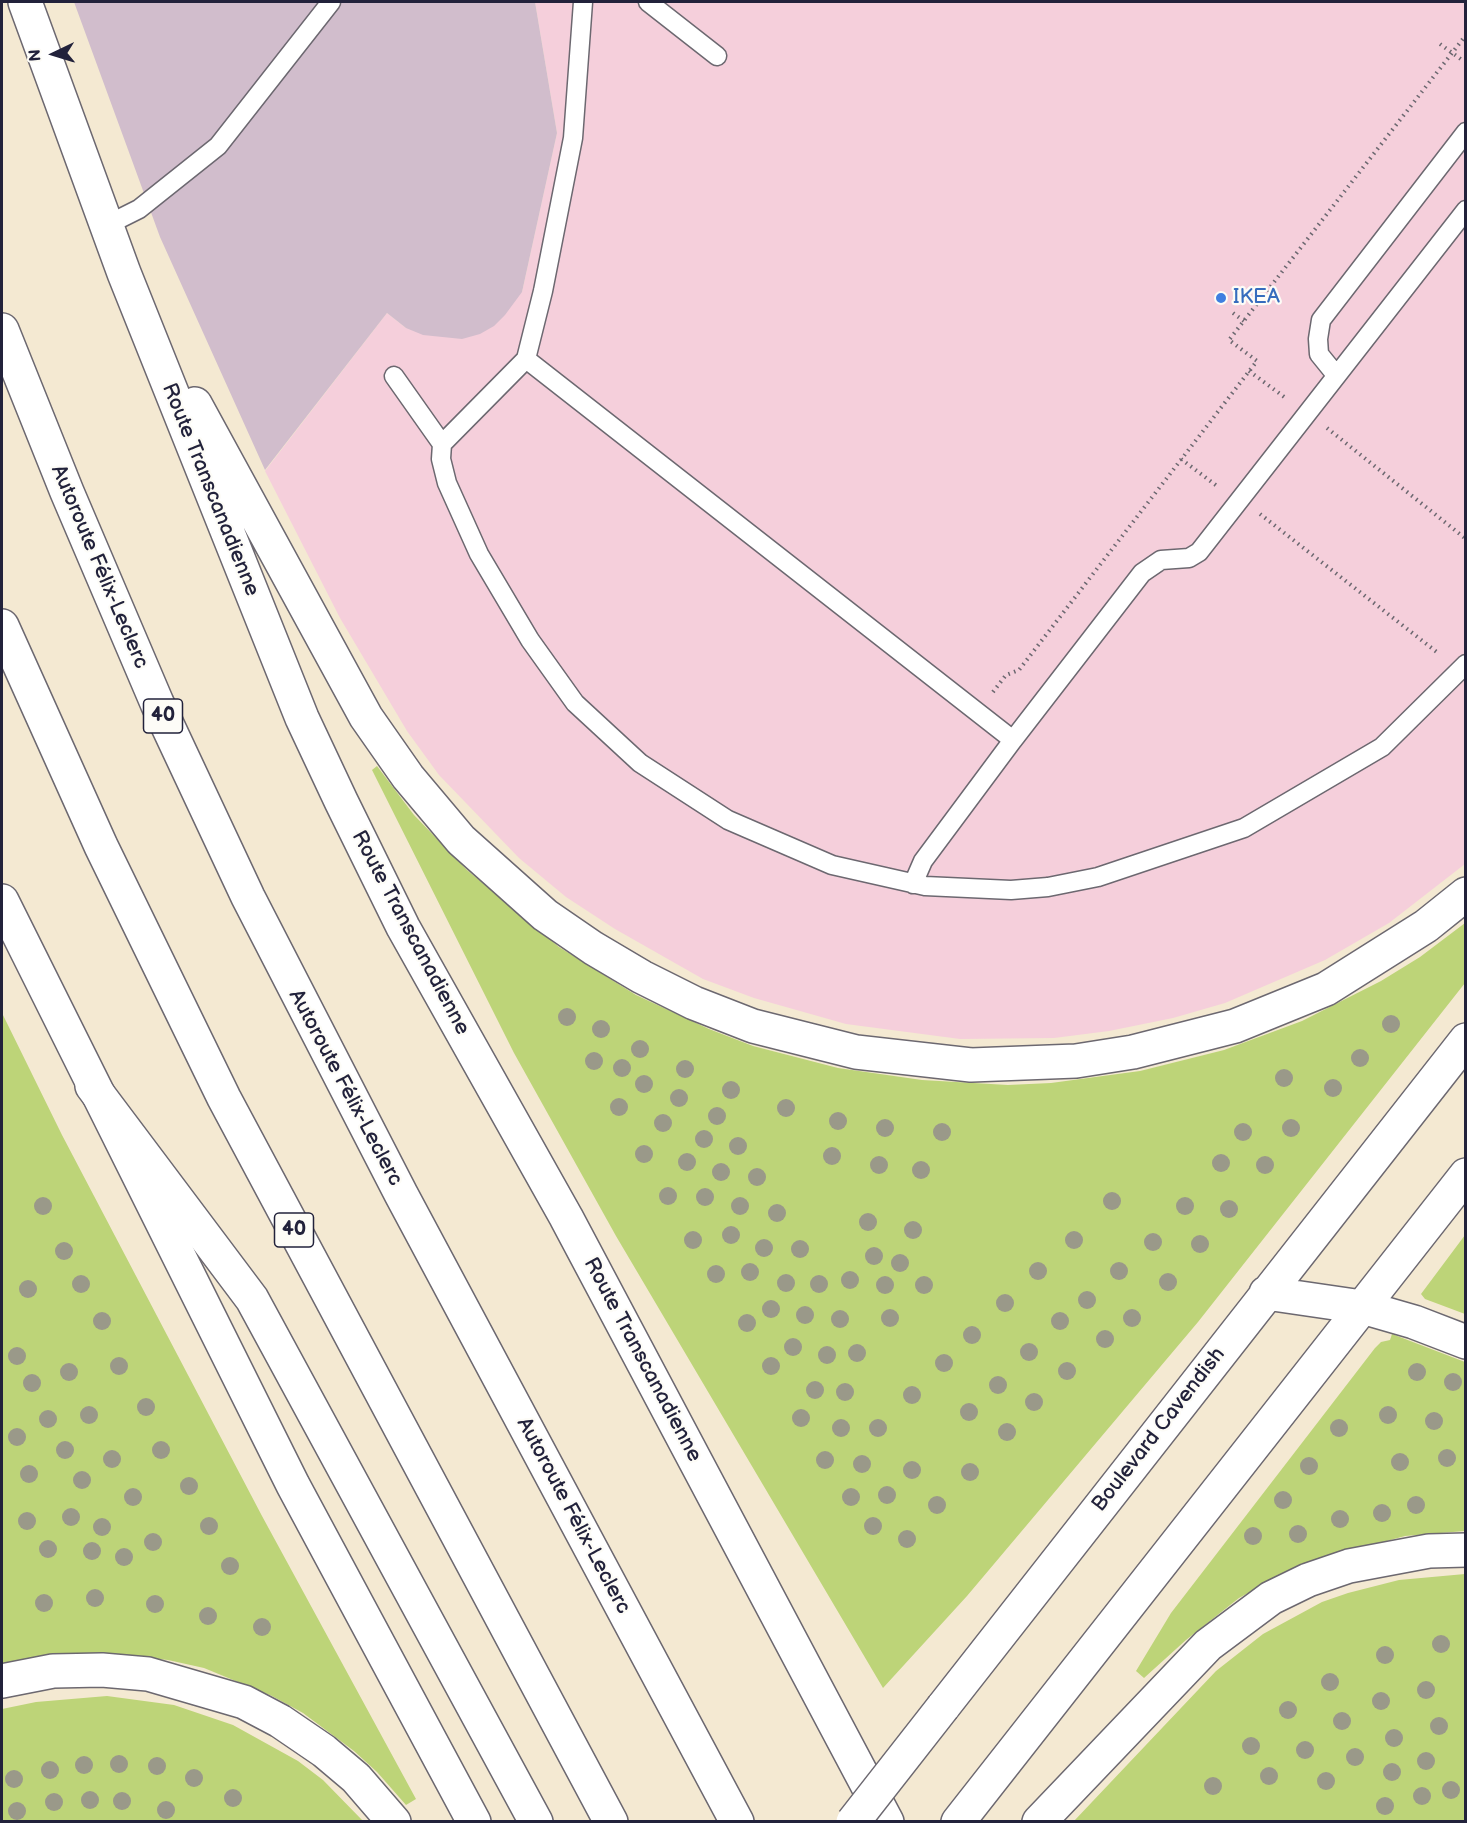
<!DOCTYPE html>
<meta charset="utf-8">
<style>
body{margin:0}
#map{position:relative;width:1467px;height:1823px;overflow:hidden;background:#f4e9d2;font-family:"Balsamiq Sans",sans-serif}
canvas{display:block}
.frame{position:absolute;inset:0;border:3px solid #22223b;pointer-events:none}
.north{position:absolute;left:24px;top:24px;width:60px;height:60px;-webkit-text-stroke:4px #fdfcf7;paint-order:stroke;rotate:266deg;font-size:16px;font-weight:700;line-height:24px;text-align:center;color:#22223b}
.north::after{content:'';display:block;margin:auto;width:21px;height:27px;background:#22223b;clip-path:polygon(50% 0,100% 100%,50% 72%,0 100%)}
</style>
<div id="map">
<canvas width="1467" height="1823"></canvas>
<div class="frame"></div>
<div class="north">N</div>
</div>
<script>
const ctx = document.querySelector('canvas').getContext('2d');
ctx.lineJoin = 'round';
function paint(path, color) {
  ctx.fillStyle = color;
  ctx.fill(path, 'evenodd');
}
function shape(rows) {
  const path = new Path2D();
  for (const r of rows) {
    path.moveTo(r[0], r[1]);
    for (let i = 2; i < r.length; i += 2) path.lineTo(r[i], r[i + 1]);
  }
  return path;
}
function strokePath(path, color, width, dash) {
  ctx.strokeStyle = color;
  ctx.lineWidth = width;
  ctx.lineCap = dash ? 'butt' : 'round';
  ctx.setLineDash(dash || []);
  ctx.stroke(path);
}
function label(font, color, halo, rows, align = 'center') {
  ctx.font = font + ' "Balsamiq Sans",sans-serif';
  ctx.lineWidth = 4.5;
  ctx.setLineDash([]);
  ctx.textBaseline = 'middle';
  ctx.strokeStyle = halo;
  ctx.fillStyle = color;
  for (const [text, x, y, turn = 0] of rows) {
    ctx.save();
    ctx.translate(x, y);
    ctx.rotate((+turn || 0) * Math.PI / 180);
    ctx.textAlign = isNaN(turn) ? turn : align;
    if (halo) ctx.strokeText(text, 0, 0);
    ctx.fillText(text, 0, 0);
    ctx.restore();
  }
}
paint(shape([
 [535,2,1465,2,1465,864,1389,923,1325,960,1225,1003,1173,1018,1109,1031,1054,1038,960,1039,846,1024,754,998,703,979,615,929,566,897,519,858,439,775,407,731,340,618,265,471,387,313,406,328,522,292,557,133]
]), '#f5cfdb');
paint(shape([
 [74,2,535,2,557,133,522,292,505,315,494,326,480,334,462,339,423,335,406,328,387,313,265,470,160,237]
]), '#d1bdcc');
paint(shape([
 [377,766,414,815,467,870,559,947,636,995,709,1029,753,1046,838,1068,922,1080,1008,1085,1051,1083,1140,1071,1224,1050,1302,1021,1381,981,1420,957,1465,923,1465,983,1198,1322,967,1596,883,1688,616,1236,514,1053,372,770],
 [2,1013,62,1135,262,1516,416,1799,406,1805,377,1772,354,1751,303,1713,272,1696,204,1668,168,1660,104,1653,70,1654,2,1664],
 [1465,1235,1465,1314,1425,1299,1421,1294],
 [1392,1334,1465,1362,1465,1531,1405,1536,1299,1565,1239,1598,1186,1640,1144,1678,1136,1671,1171,1613,1375,1348,1381,1342,1390,1340],
 [1465,1574,1465,1821,1074,1821,1216,1671,1263,1634,1322,1602,1348,1593,1399,1580],
 [107,1696,174,1705,233,1725,298,1761,323,1780,363,1821,2,1821,2,1709,36,1702]
]), '#bdd478');
const lane = shape([
 [583,2,573,138,543,291,526,359,442,444,441,459,447,483,479,554,530,640,575,703,640,763,728,820,832,865,925,886,1011,890,1048,887,1098,877,1244,828,1382,747,1466,664],
 [648,2,717,56],
 [105,226,139,209,218,146,331,2],
 [526,359,1013,740,1142,573,1161,560,1189,558,1199,552,1466,210],
 [1336,375,1319,354,1318,339,1321,320,1466,132],
 [394,376,442,444],
 [913,884,923,861,1013,740]
]);
const secondary = shape([
 [25,2,124,273,302,718,341,801,403,927,566,1217,887,1822],
 [195,404,366,717,408,777,461,840,545,915,593,948,642,977,694,1003,753,1026,856,1052,971,1065,1076,1061,1133,1052,1235,1026,1326,989,1426,926,1466,894],
 [2,901,293,1485,474,1822],
 [1266,1293,1362,1307,1414,1322,1466,1342],
 [2,1681,53,1671,102,1670,148,1674,244,1702,280,1721,324,1751,356,1778,394,1822],
 [943,1707,1466,1040],
 [958,1822,1466,1175],
 [1039,1822,1208,1645,1271,1598,1308,1580,1349,1566,1429,1551,1466,1550]
]);
const highway = shape([
 [2,330,67,492,157,703,248,897,401,1194,737,1822],
 [2,626,101,846,224,1098,611,1822],
 [92,1086,252,1299,536,1822]
]);
strokePath(lane, '#6c6870', 21);
strokePath(secondary, '#6c6870', 36);
strokePath(highway, '#6c6870', 36);
strokePath(shape([
 [1440,44,1462,60],
 [1233,313,1244,321],
 [1249,371,1287,399],
 [1327,428,1466,539],
 [1181,459,1217,486],
 [1260,514,1438,653],
 [993,692,1006,675,1019,670,1257,361,1229,340,1466,35]
]), '#6c6870', 4, [1.5, 4.5]);
strokePath(lane, '#fff', 18);
strokePath(secondary, '#fff', 33);
strokePath(highway, '#fff', 33);
const secondaryBridge = shape([
 [853,1822,943,1707]
]);
strokePath(secondaryBridge, '#6c6870', 36, []);
strokePath(secondaryBridge, '#fff', 33);
ctx.fillStyle = '#9a9989';
for (const [x, y] of [
 [567,1017],
 [1391,1024],
 [601,1029],
 [640,1049],
 [1360,1058],
 [594,1061],
 [622,1068],
 [685,1069],
 [1284,1078],
 [644,1084],
 [1333,1088],
 [731,1090],
 [679,1098],
 [619,1107],
 [786,1108],
 [717,1116],
 [838,1121],
 [663,1123],
 [885,1128],
 [1291,1128],
 [942,1132],
 [1243,1132],
 [704,1139],
 [738,1146],
 [644,1154],
 [832,1156],
 [687,1162],
 [1221,1163],
 [879,1165],
 [1265,1165],
 [921,1170],
 [721,1172],
 [757,1177],
 [668,1196],
 [705,1197],
 [1112,1201],
 [43,1206],
 [740,1206],
 [1185,1206],
 [1229,1209],
 [777,1213],
 [868,1222],
 [913,1230],
 [731,1235],
 [693,1240],
 [1074,1240],
 [1153,1242],
 [1200,1244],
 [764,1248],
 [800,1249],
 [64,1251],
 [874,1256],
 [900,1263],
 [1038,1271],
 [1119,1271],
 [750,1272],
 [716,1274],
 [850,1280],
 [1168,1282],
 [786,1283],
 [81,1284],
 [819,1284],
 [885,1285],
 [924,1285],
 [28,1289],
 [1087,1300],
 [1005,1303],
 [771,1309],
 [805,1315],
 [890,1318],
 [1132,1318],
 [840,1319],
 [102,1321],
 [1060,1321],
 [747,1323],
 [972,1335],
 [1105,1339],
 [793,1347],
 [1029,1352],
 [857,1353],
 [827,1355],
 [17,1356],
 [944,1363],
 [119,1366],
 [771,1366],
 [1067,1371],
 [69,1372],
 [1417,1372],
 [1453,1382],
 [32,1383],
 [998,1385],
 [815,1390],
 [845,1392],
 [912,1395],
 [1034,1402],
 [146,1407],
 [969,1412],
 [89,1415],
 [1388,1415],
 [801,1418],
 [48,1419],
 [1434,1421],
 [841,1428],
 [878,1428],
 [1339,1428],
 [1007,1432],
 [17,1437],
 [65,1450],
 [161,1450],
 [1447,1458],
 [112,1459],
 [825,1460],
 [1400,1462],
 [862,1464],
 [1309,1466],
 [912,1470],
 [970,1472],
 [29,1474],
 [82,1480],
 [189,1486],
 [887,1495],
 [133,1497],
 [851,1497],
 [1283,1500],
 [937,1505],
 [1416,1505],
 [1382,1513],
 [71,1517],
 [1340,1519],
 [27,1521],
 [209,1526],
 [873,1526],
 [102,1527],
 [1298,1534],
 [1253,1536],
 [907,1539],
 [153,1542],
 [48,1549],
 [92,1551],
 [124,1557],
 [230,1566],
 [95,1598],
 [44,1603],
 [155,1604],
 [208,1616],
 [262,1627],
 [1441,1644],
 [1385,1655],
 [1330,1682],
 [1426,1690],
 [1381,1701],
 [1288,1710],
 [1342,1721],
 [1439,1726],
 [1394,1738],
 [1251,1746],
 [1305,1750],
 [1355,1757],
 [1426,1761],
 [119,1764],
 [84,1765],
 [157,1766],
 [50,1770],
 [1392,1772],
 [1269,1776],
 [194,1778],
 [14,1779],
 [1326,1781],
 [1213,1786],
 [1451,1790],
 [1422,1796],
 [233,1798],
 [90,1800],
 [122,1801],
 [54,1802],
 [1385,1806],
 [166,1810],
 [17,1811]
]) {
  ctx.beginPath();
  ctx.arc(x, y, 9, 0, 2 * Math.PI);
  ctx.fill();
}
for (const [x, y, r, color] of [
 [1221,298,6,"#3f7fe0"]
]) {
  const dot = new Path2D();
  dot.arc(x, y, r, 0, 2 * Math.PI);
  ctx.fillStyle = color;
  ctx.fill(dot);
  strokePath(dot, '#fdfcf7', 2);
}
for (const [x, y, w] of [
 [163,716,39],
 [294,1230,39]
]) {
  const box = new Path2D();
  box.roundRect(x - w / 2, y - 17, w, 34, 4.5);
  ctx.fillStyle = '#fdfcf7';
  ctx.fill(box);
  strokePath(box, '#22223b', 1.5);
}
label('bold 20px', '#22223b', null, [
 ["40",163,716],
 ["40",294,1230]
]);
label('21px', '#366cbe', '#fdfcf7', [
 ["IKEA",1233,298]
], 'left');
label('21px', '#22223b', '#fdfcf7', [
 ["Route Transcanadienne",210,490,68],
 ["Autoroute Félix-Leclerc",99,567,67],
 ["Route Transcanadienne",410,933,62],
 ["Autoroute Félix-Leclerc",345,1088,62],
 ["Route Transcanadienne",642,1360,62],
 ["Boulevard Cavendish",1159,1430,-52],
 ["Autoroute Félix-Leclerc",573,1516,62]
]);
</script>
